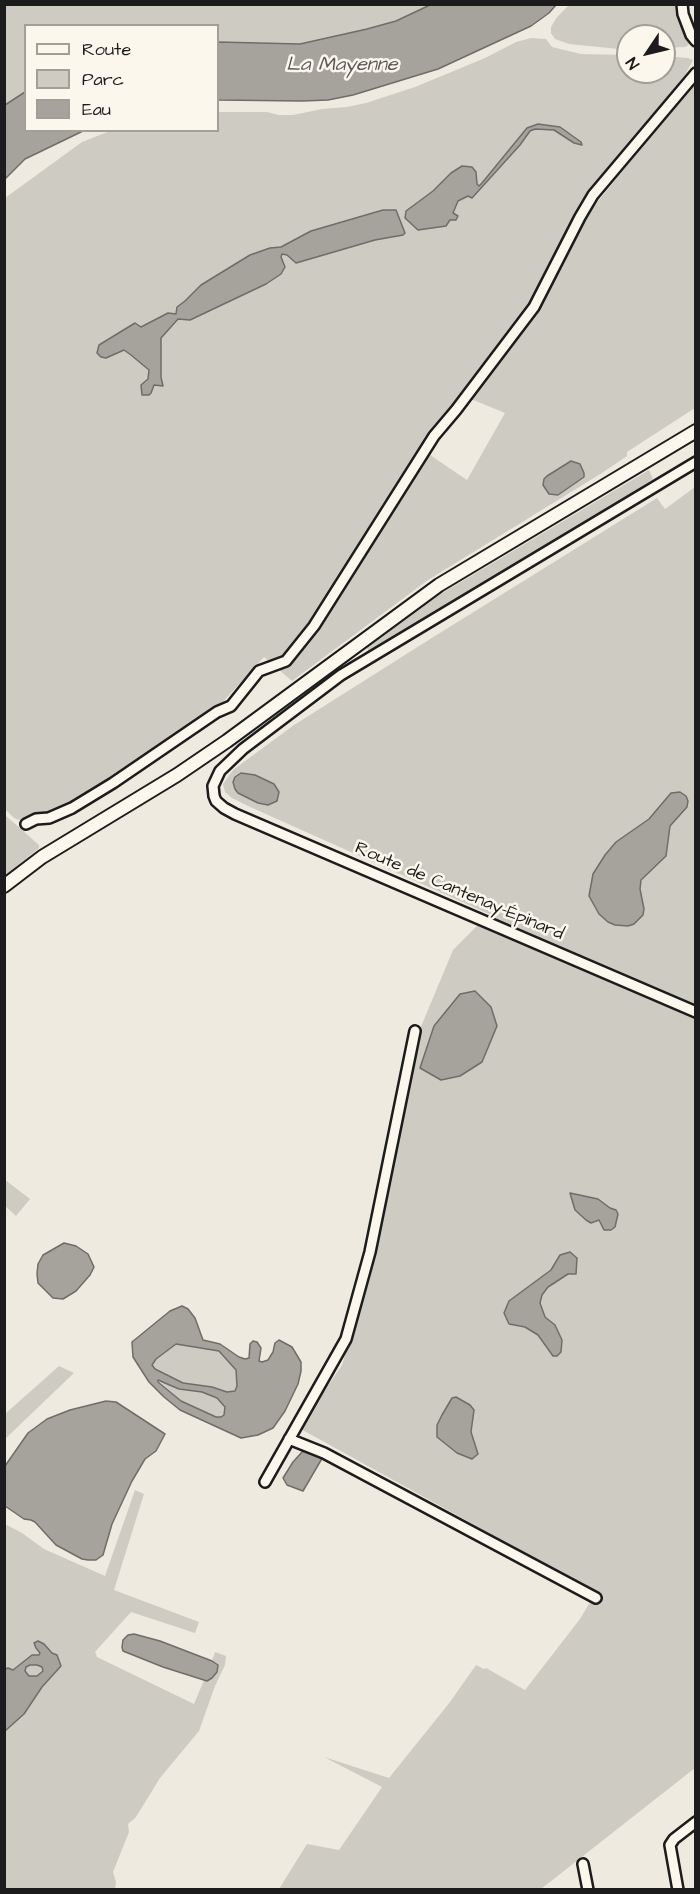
<!DOCTYPE html>
<meta charset="utf-8">
<style>
body{margin:0}
#map{position:relative;width:700px;height:1894px;overflow:hidden;background:#eeeadf;font-family:"Architects Daughter",sans-serif}
canvas{display:block}
.frame{position:absolute;inset:0;border:6px solid #1c1c1c;pointer-events:none}
.legend{position:absolute;left:24px;top:24px;width:195px;height:108px;box-sizing:border-box;background:#fbf7ec;border:2px solid #a29f99;margin:0;padding:8px 10px;list-style:none;font-size:18px;color:#1c1c1c}
.legend li{display:flex;align-items:center;gap:12px;height:30px}
.legend b{width:30px;border:2px solid #a29f99}
.north{position:absolute;left:616px;top:24px;width:60px;height:60px;box-sizing:border-box;background:#fbf7ec;border:2px solid #a29f99;border-radius:50%;rotate:235deg;font-size:16px;font-weight:700;line-height:24px;text-align:center;color:#1c1c1c}
.north::after{content:'';display:block;margin:auto;width:21px;height:27px;background:#1c1c1c;clip-path:polygon(50% 0,100% 100%,50% 72%,0 100%)}
</style>
<div id="map">
<canvas width="700" height="1894"></canvas>
<div class="frame"></div>
<ul class="legend">
<li><b style="height:8px;background:#fbf7ec"></b>Route</li>
<li><b style="height:16px;background:#ceccc2"></b>Parc</li>
<li><b style="height:16px;background:#a6a39d"></b>Eau</li>
</ul>
<div class="north">N</div>
</div>
<script>
const ctx = document.querySelector('canvas').getContext('2d');
ctx.lineJoin = 'round';
function paint(path, color) {
  ctx.fillStyle = color;
  ctx.fill(path, 'evenodd');
}
function shape(rows) {
  const path = new Path2D();
  for (const r of rows) {
    path.moveTo(r[0], r[1]);
    for (let i = 2; i < r.length; i += 2) path.lineTo(r[i], r[i + 1]);
  }
  return path;
}
function strokePath(path, color, width, dash) {
  ctx.strokeStyle = color;
  ctx.lineWidth = width;
  ctx.lineCap = dash ? 'butt' : 'round';
  ctx.setLineDash(dash || []);
  ctx.stroke(path);
}
function label(font, color, halo, rows, align = 'center') {
  ctx.font = font + ' "Architects Daughter",sans-serif';
  ctx.lineWidth = 5;
  ctx.setLineDash([]);
  ctx.textBaseline = 'middle';
  ctx.strokeStyle = halo;
  ctx.fillStyle = color;
  for (const [text, x, y, turn = 0] of rows) {
    ctx.save();
    ctx.translate(x, y);
    ctx.rotate((+turn || 0) * Math.PI / 180);
    ctx.textAlign = isNaN(turn) ? turn : align;
    if (halo) ctx.strokeText(text, 0, 0);
    ctx.fillText(text, 0, 0);
    ctx.restore();
  }
}
paint(shape([
 [5,5,430,5,396,21,367,29,300,44,218,42,218,26,26,26,25,92,5,105],
 [569,5,675,5,677,17,690,42,690,44,685,47,664,48,664,36,628,36,628,50,569,44,555,39,551,33,551,27,557,17],
 [531,38,546,39,552,47,581,54,628,55,628,72,664,72,664,56,688,58,693,60,685,75,606,172,582,207,524,318,437,431,442,436,430,455,467,480,505,413,471,399,543,303,590,211,695,82,695,408,627,452,627,456,602,473,428,580,292,681,264,657,220,705,214,705,199,721,76,803,42,816,32,814,19,820,14,818,5,809,5,198,82,142,110,131,218,130,218,112,267,112,279,115,293,115,322,109,347,107,366,103,415,87,485,58,516,42],
 [649,470,653,479,540,552,369,653,366,646,370,642,439,595],
 [695,487,695,1768,541,1889,279,1889,307,1844,339,1850,382,1787,324,1757,389,1778,450,1702,476,1665,484,1669,486,1668,525,1690,580,1619,596,1592,299,1428,342,1365,368,1284,410,1053,453,950,489,914,248,806,232,798,225,792,223,784,233,770,294,725,427,641,657,498,665,509],
 [5,815,39,845,39,848,5,876],
 [4,1179,30,1199,16,1216,5,1206],
 [176,1344,219,1351,236,1370,237,1386,235,1391,227,1392,183,1383,155,1369,152,1365,156,1359],
 [59,1366,74,1373,5,1439,5,1414],
 [158,1380,179,1389,202,1392,217,1398,225,1407,224,1415,221,1417,216,1417,181,1401],
 [135,1490,144,1494,114,1590,199,1622,195,1633,131,1612,95,1652,97,1657,194,1704,204,1680,207,1681,218,1665,212,1661,215,1652,226,1656,225,1665,215,1686,199,1731,160,1778,136,1817,128,1824,129,1832,113,1872,116,1882,115,1889,5,1890,5,1524,22,1533,44,1549,105,1576]
]), '#ceccc2');
const water = shape([
 [430,5,556,5,549,13,531,26,438,69,353,95,328,100,302,101,218,100,218,42,300,44,367,29,396,21,430,5],
 [25,92,26,130,83,131,25,159,5,179,5,105,25,92],
 [538,124,560,127,581,142,582,145,574,143,554,130,535,129,530,131,520,145,472,198,468,196,458,201,453,213,458,216,456,220,450,220,446,226,418,230,405,218,406,211,433,191,451,173,462,166,472,167,476,172,477,184,479,186,482,183,527,128,538,124],
 [383,210,396,210,405,233,403,235,375,240,296,263,287,255,282,254,281,257,285,267,281,274,266,284,190,320,178,319,161,338,161,377,163,386,154,385,151,393,149,395,142,395,141,385,148,379,149,370,131,355,124,350,106,358,101,357,97,353,99,345,135,323,141,327,168,313,176,314,177,307,185,301,201,285,250,255,270,248,281,247,311,231,383,210],
 [571,461,580,464,584,473,584,477,558,495,549,494,543,485,544,479,547,476,571,461],
 [241,773,255,775,274,784,279,792,277,801,268,805,258,803,238,793,235,789,233,782,235,777,241,773],
 [680,792,686,796,688,801,687,807,670,826,666,856,641,880,640,889,644,909,643,915,634,924,628,926,615,925,608,922,599,914,589,896,593,874,605,855,616,842,649,819,671,793,680,792],
 [475,991,491,1007,497,1026,482,1062,460,1076,441,1080,420,1068,434,1026,460,994,475,991],
 [570,1193,598,1199,610,1208,616,1210,618,1214,615,1227,611,1230,604,1230,599,1220,591,1223,586,1220,575,1210,570,1193],
 [64,1243,76,1246,88,1254,94,1267,90,1275,76,1291,63,1299,53,1298,38,1283,37,1274,38,1264,43,1255,64,1243],
 [570,1252,577,1258,576,1274,568,1274,548,1287,542,1295,540,1303,545,1317,555,1325,562,1340,561,1352,557,1356,553,1356,538,1335,525,1327,509,1324,504,1313,509,1301,551,1270,560,1255,570,1252],
 [182,1306,188,1309,195,1318,203,1340,220,1344,239,1357,245,1359,249,1358,250,1344,253,1341,257,1342,261,1348,259,1361,262,1362,268,1360,273,1352,275,1343,279,1340,292,1347,301,1362,301,1371,298,1384,285,1411,273,1428,258,1435,241,1438,180,1410,164,1397,149,1382,133,1357,132,1342,170,1311,182,1306],
 [176,1344,219,1351,236,1370,237,1386,235,1391,227,1392,212,1387,183,1383,155,1369,152,1365,156,1359,176,1344],
 [158,1380,179,1389,202,1392,217,1398,225,1407,224,1415,221,1417,216,1417,181,1401,158,1382,158,1380],
 [456,1397,470,1405,474,1410,471,1432,478,1454,472,1459,457,1453,437,1437,437,1425,442,1415,452,1398,456,1397],
 [106,1401,116,1402,165,1434,156,1451,145,1459,132,1481,112,1524,103,1555,96,1560,88,1560,82,1559,56,1545,35,1522,31,1520,24,1519,5,1506,5,1466,28,1433,47,1419,70,1410,106,1401],
 [307,1449,324,1455,303,1491,287,1485,283,1478,293,1462,302,1452,307,1449],
 [134,1634,160,1641,212,1661,218,1665,217,1672,212,1678,207,1681,163,1667,123,1651,122,1647,123,1640,128,1635,134,1634],
 [38,1641,44,1644,52,1653,57,1655,61,1666,42,1687,24,1714,5,1731,5,1669,8,1668,13,1670,32,1655,39,1655,40,1653,36,1648,34,1643,38,1641],
 [30,1665,37,1665,42,1667,43,1671,37,1676,29,1676,25,1671,26,1667,30,1665]
]);
paint(water, '#a6a39d');
strokePath(water, '#6f6d69', 1.5);
const minor = shape([
 [682,4,683,14,691,35,696,41],
 [696,462,341,675,243,749,220,771,213,786,214,796,216,801,224,808,235,814,696,1012],
 [26,824,36,819,49,818,72,808,113,783,217,712,231,706,259,671,286,661,314,626,434,436,456,410,534,307,580,217,593,195,696,73],
 [289,1439,324,1453,596,1598],
 [265,1482,346,1339,370,1252,415,1031],
 [583,1864,588,1890],
 [678,1890,670,1845,674,1839,696,1822]
]);
const major = shape([
 [4,886,42,857,177,775,227,741,439,585,696,431]
]);
strokePath(minor, '#1c1c1c', 14);
strokePath(major, '#1c1c1c', 16);
strokePath(minor, '#fbf7ec', 9);
strokePath(major, '#fbf7ec', 12);
label('18px', '#1c1c1c', '#fbf7ec', [
 ["Route de Cantenay-Épinard",459,892,23]
]);
label('italic 20px', '#5a5956', '#fbf7ec', [
 ["La Mayenne",342,66]
]);
</script>
